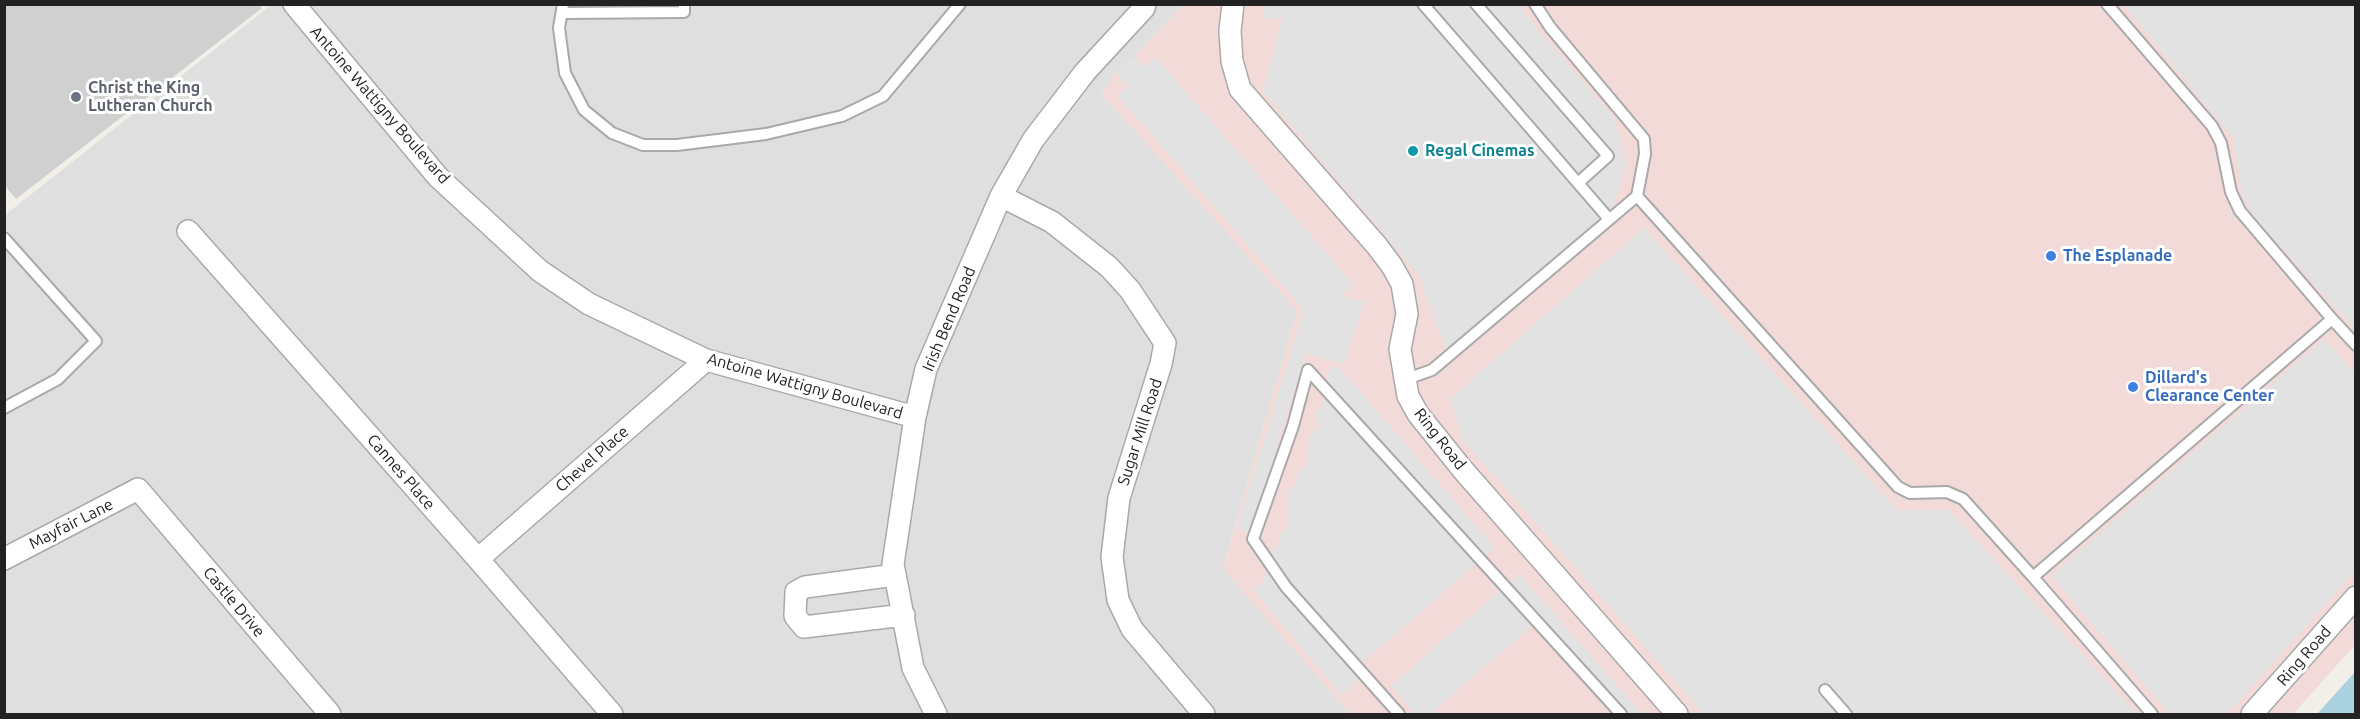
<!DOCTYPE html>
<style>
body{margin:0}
#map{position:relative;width:2360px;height:719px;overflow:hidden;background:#f2efe9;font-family:Ubuntu,sans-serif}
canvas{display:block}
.frame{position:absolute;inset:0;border:6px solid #222;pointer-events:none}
</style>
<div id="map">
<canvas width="2360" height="719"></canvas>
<div class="frame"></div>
</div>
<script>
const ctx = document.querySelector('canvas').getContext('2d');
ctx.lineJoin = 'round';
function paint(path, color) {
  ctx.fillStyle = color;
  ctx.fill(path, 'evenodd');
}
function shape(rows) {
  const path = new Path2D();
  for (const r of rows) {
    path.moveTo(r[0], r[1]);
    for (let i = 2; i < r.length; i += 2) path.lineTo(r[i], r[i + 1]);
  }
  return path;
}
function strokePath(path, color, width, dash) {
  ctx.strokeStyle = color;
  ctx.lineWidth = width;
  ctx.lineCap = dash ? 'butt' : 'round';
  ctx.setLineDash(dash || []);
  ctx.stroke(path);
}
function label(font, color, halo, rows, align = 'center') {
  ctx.font = font + ' Ubuntu,sans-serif';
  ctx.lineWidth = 6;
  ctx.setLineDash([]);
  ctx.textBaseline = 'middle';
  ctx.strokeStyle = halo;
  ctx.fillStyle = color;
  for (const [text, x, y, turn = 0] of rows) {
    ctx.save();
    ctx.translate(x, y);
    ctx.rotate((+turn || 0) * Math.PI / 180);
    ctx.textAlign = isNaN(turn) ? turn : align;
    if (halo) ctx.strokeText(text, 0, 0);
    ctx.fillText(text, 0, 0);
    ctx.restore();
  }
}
paint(shape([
 [271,5,1183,5,1135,56,1116,73,1101,93,1297,311,1223,568,1350,714,5,714,5,215]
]), '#e0dfdf');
paint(shape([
 [1183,5,2355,5,2355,645,2293,714,1350,714,1223,569,1297,311,1101,93,1116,73,1135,56]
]), '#f2dad9');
paint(shape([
 [258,5,262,8,16,199,5,186,5,5]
]), '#d0d0d0');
paint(shape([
 [1265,5,1522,5,1524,13,1613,117,1627,165,1608,221,1452,357,1438,330,1418,274,1263,91,1283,17,1263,20],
 [2124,5,2355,5,2355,329,2255,218,2242,196,2234,139],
 [1135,56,1145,67,1156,58,1353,284,1341,295,1364,302,1344,365,1306,353,1250,533,1237,529,1303,312,1300,305,1118,96,1128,86,1116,73],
 [1644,228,1897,510,1948,510,2137,714,1704,714,1463,440,1450,399],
 [2324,339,2355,374,2355,571,2227,714,2170,714,2051,576],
 [1337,365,1495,548,1364,661,1354,684,1341,695,1254,590,1263,582,1269,553,1281,542,1277,538,1288,527,1288,492,1298,482,1297,475,1307,465,1309,437,1320,427,1314,413,1324,404,1328,373],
 [1519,574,1642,714,1617,714,1536,622,1430,714,1415,714,1391,686]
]), '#e2e2e2');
paint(shape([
 [2355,672,2355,714,2317,714]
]), '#aad3df');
const lane = shape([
 [563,4,559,28,565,73,584,110,612,133,643,145,677,145,766,134,842,116,883,96,960,4],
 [1423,4,1609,219],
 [1476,4,1608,156,1578,183],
 [1535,4,1550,27,1644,139,1645,154,1637,196,1898,487,1910,493,1947,492,1963,499,2033,577,2332,319,2240,211,2231,192,2221,143,2212,126,2107,4],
 [562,13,684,12,684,4],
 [4,238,96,341,58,379,4,408],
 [2332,319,2356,345],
 [1308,370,1621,714],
 [1308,370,1293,426,1253,539,1286,587,1399,714],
 [1404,380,1432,370,1637,196],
 [2033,577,2152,714],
 [1825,690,1846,714]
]);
const street = shape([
 [294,4,438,177,540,271,589,304,706,360,915,417],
 [1233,4,1230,31,1232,61,1240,89,1377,246,1392,266,1402,284,1407,314,1400,349,1408,396,1418,414,1463,470,1677,714],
 [1001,196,1052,222,1109,267,1130,290,1165,343,1161,364,1119,498,1112,557,1118,600,1132,629,1204,714],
 [188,231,478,559,612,714],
 [4,559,138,489,330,714],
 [478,559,706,360],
 [895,575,805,587,796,592,795,616,804,627,904,615],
 [936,714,913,668,893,564,915,417,926,369,1001,196,1033,140,1085,72,1144,8,1145,4],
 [2252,714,2356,597]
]);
strokePath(lane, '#a9a9a9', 14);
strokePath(street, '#a9a9a9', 24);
strokePath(lane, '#fff', 10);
strokePath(street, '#fff', 21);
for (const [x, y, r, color] of [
 [76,97,6,"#6b7280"],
 [1413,151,6,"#0f9aa8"],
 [2051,256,6,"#3f7fe0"],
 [2133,387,6,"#3f7fe0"]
]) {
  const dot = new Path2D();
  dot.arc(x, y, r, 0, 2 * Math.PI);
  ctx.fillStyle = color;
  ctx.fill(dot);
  strokePath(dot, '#fff', 2);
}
label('bold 16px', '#5b616d', '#fff', [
 ["Christ the King",88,88],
 ["Lutheran Church",88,106]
], 'left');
label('16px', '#222', '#fff', [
 ["Antoine Wattigny Boulevard",380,105,49],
 ["Irish Bend Road",949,319,-67],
 ["Antoine Wattigny Boulevard",805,386,16],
 ["Sugar Mill Road",1140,432,-72],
 ["Ring Road",1440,439,52],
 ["Chevel Place",592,459,-41],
 ["Cannes Place",401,472,49],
 ["Mayfair Lane",71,524,-27],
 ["Castle Drive",234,602,50],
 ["Ring Road",2304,656,-49]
]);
label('bold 16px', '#0d838f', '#fff', [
 ["Regal Cinemas",1425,151]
], 'left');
label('bold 16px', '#366cbe', '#fff', [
 ["The Esplanade",2063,256],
 ["Dillard's",2145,378],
 ["Clearance Center",2145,396]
], 'left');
</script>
